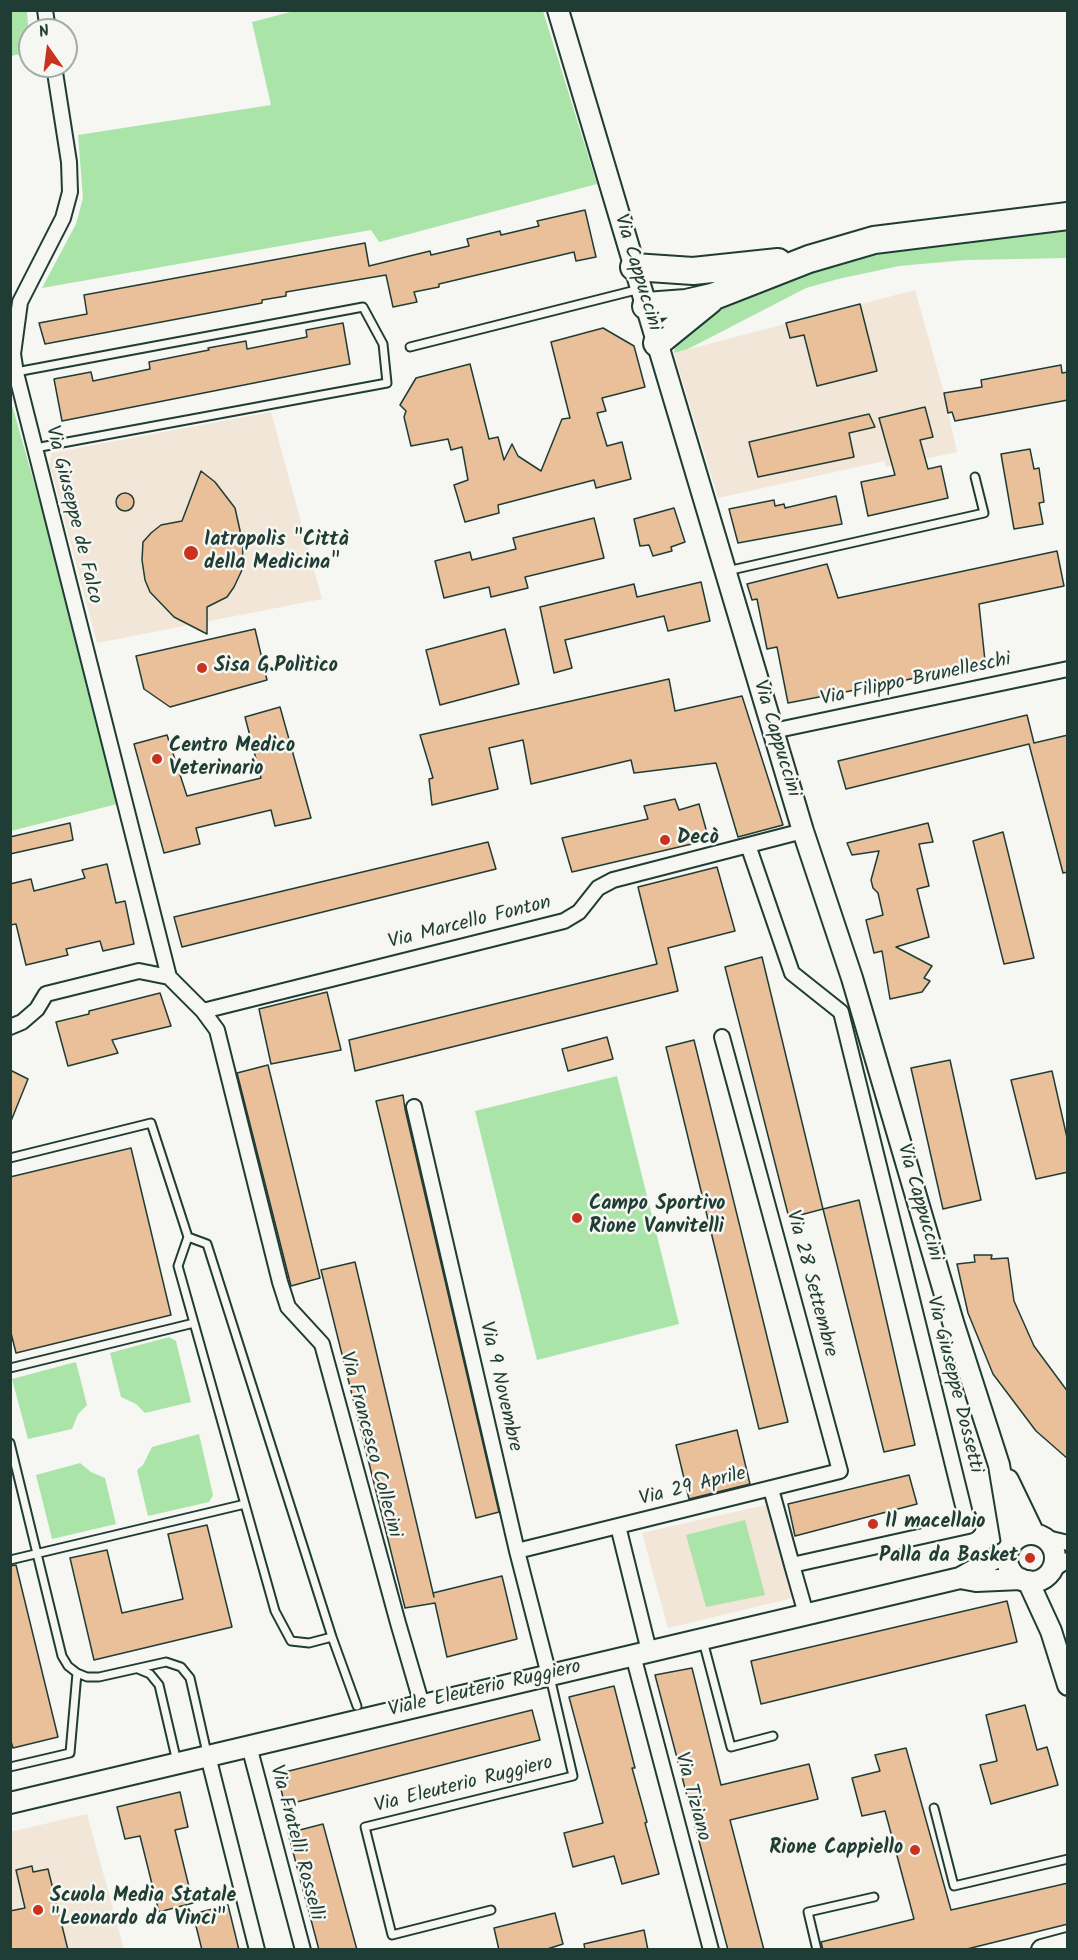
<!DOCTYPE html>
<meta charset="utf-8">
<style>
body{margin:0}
#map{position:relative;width:1078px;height:1960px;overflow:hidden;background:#f6f6f2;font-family:Kalam,sans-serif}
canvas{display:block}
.frame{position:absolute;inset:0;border:12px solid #1f3d34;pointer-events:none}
.north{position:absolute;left:18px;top:18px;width:60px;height:60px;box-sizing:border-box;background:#f6f6f2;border:2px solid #a0aca6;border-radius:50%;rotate:346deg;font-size:16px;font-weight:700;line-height:24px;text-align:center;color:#1f3d34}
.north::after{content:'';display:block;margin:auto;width:21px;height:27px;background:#c8321e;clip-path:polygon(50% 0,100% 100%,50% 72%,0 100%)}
</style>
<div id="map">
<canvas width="1078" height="1960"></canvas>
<div class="frame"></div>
<div class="north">N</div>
</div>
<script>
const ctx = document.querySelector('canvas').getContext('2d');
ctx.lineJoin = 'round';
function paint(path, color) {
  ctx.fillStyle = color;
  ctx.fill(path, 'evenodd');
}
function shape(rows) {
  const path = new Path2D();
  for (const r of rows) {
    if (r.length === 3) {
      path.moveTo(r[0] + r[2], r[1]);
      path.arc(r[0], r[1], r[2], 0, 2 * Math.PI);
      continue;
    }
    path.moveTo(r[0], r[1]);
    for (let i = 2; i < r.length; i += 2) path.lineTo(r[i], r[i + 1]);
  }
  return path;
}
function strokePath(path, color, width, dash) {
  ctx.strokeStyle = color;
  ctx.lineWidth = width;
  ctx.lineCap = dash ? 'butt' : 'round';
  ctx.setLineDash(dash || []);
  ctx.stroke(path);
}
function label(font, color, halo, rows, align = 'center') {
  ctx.font = font + ' Kalam,sans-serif';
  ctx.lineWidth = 5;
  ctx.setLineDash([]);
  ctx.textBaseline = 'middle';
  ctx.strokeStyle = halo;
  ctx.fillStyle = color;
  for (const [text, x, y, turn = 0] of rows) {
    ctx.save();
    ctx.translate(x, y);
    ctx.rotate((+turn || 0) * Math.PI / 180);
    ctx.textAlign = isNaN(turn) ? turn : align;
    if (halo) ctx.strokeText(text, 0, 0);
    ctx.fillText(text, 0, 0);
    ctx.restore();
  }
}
paint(shape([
 [915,290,944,393,957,452,886,467,884,461,718,498,674,353],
 [271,412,322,599,97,643,53,476,49,467,51,453],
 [774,1503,801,1596,668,1628,642,1533],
 [87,1814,124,1949,11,1949,10,1832]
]), '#f2e6d8');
paint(shape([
 [11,10,27,11,30,52,11,56],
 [298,10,543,11,597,184,379,242,371,230,42,288,76,224,83,198,78,135,271,105,252,22],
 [1067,226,1067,258,966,260,899,266,838,279,806,288,688,349,674,353,675,346,682,337,718,311,795,279,795,276,840,261,908,244],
 [10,398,125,802,11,831,10,831],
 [617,1076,679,1324,537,1360,475,1111],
 [169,1337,176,1341,191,1402,145,1413,136,1404,121,1397,110,1353],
 [76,1362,87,1405,78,1414,72,1429,28,1439,12,1379],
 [199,1434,213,1495,209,1502,148,1516,137,1470,143,1465,152,1447],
 [80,1463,91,1472,105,1478,116,1524,52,1539,36,1475],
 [745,1520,765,1595,706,1607,686,1535]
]), '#abe4a9');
const building = shape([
 [585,210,596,257,576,261,574,252,439,284,439,287,414,292,417,302,393,307,386,275,286,292,286,296,262,300,262,303,45,344,39,323,87,314,84,295,365,243,369,266,430,251,431,255,469,246,467,239,500,231,501,235,539,226,537,221,585,210],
 [860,304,877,371,817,386,804,335,790,338,786,323,860,304],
 [343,323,350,364,62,421,54,379,91,372,93,381,150,369,149,362,209,350,208,348,246,341,247,349,307,337,306,330,343,323],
 [603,328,634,346,645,387,602,398,606,411,597,413,607,446,622,442,631,479,596,488,594,480,498,505,499,513,465,522,454,485,468,480,462,447,451,450,448,439,411,446,404,417,406,411,400,405,416,378,470,364,489,439,498,437,504,460,512,444,518,456,541,471,562,419,570,418,551,342,603,328],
 [1061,365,1062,373,1068,372,1068,400,955,421,952,412,948,413,944,393,982,387,981,380,1061,365],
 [925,407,933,437,920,440,928,469,941,466,948,498,868,516,861,482,895,475,879,418,925,407],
 [869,414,875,427,849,433,854,457,758,477,749,442,869,414],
 [1030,449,1034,469,1039,468,1044,502,1039,503,1043,524,1014,529,1001,454,1030,449],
 [201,471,215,482,235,508,243,544,242,570,234,587,227,597,207,607,207,634,174,617,150,592,145,580,142,560,143,542,151,533,161,525,182,521,201,471],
 [125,502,9],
 [836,496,842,524,738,543,729,509,774,500,775,506,784,504,785,508,836,496],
 [674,508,685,542,671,547,672,551,653,556,649,545,640,546,634,519,674,508],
 [594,518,604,558,525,577,528,588,491,597,489,587,444,598,435,561,470,552,472,560,516,549,513,538,594,518],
 [1057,551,1064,586,979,604,985,661,902,681,788,703,777,647,767,649,757,599,752,600,747,584,827,564,838,598,1057,551],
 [701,582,710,621,668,631,664,616,565,640,572,668,554,673,540,607,634,584,637,597,701,582],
 [255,629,267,680,170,707,144,689,136,656,255,629],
 [505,629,519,684,440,705,426,650,505,629],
 [669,679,675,711,742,696,783,825,738,837,716,763,634,773,631,760,531,784,523,740,489,748,498,789,432,805,429,779,433,778,420,735,669,679],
 [280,707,311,818,275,826,271,810,196,828,200,844,164,853,134,744,167,735,187,796,261,778,245,717,280,707],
 [1027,715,1034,743,1068,735,1068,872,1063,873,1029,744,846,789,838,761,1027,715],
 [675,799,679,810,699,804,709,840,572,872,562,838,648,819,644,806,675,799],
 [70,823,73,840,10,854,10,837,70,823],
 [928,823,933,842,919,844,929,886,917,889,929,937,896,947,932,966,924,978,930,981,922,992,890,999,882,951,874,953,866,920,883,915,878,893,873,888,871,880,879,851,852,855,847,843,928,823],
 [1003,832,1034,958,1004,964,973,841,1003,832],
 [488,842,496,869,182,947,174,917,488,842],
 [107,864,116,903,125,901,134,944,103,951,100,941,66,949,68,955,26,965,16,924,10,925,10,884,31,879,34,891,85,878,82,870,107,864],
 [717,867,735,931,668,948,678,991,355,1071,349,1040,657,964,638,887,717,867],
 [762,957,823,1209,789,1218,725,967,762,957],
 [327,992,341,1050,271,1064,259,1009,327,992],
 [160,993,171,1026,112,1040,118,1053,68,1066,56,1022,89,1014,89,1011,160,993],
 [607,1037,613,1059,568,1071,562,1049,607,1037],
 [694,1040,788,1422,759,1429,666,1047,694,1040],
 [950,1060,981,1200,943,1209,911,1068,950,1060],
 [268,1065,320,1278,291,1286,237,1073,268,1065],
 [10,1070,28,1079,11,1121,10,1121,10,1070],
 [1052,1071,1068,1142,1068,1172,1036,1179,1011,1080,1052,1071],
 [403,1095,405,1109,499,1512,476,1518,376,1101,403,1095],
 [131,1148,171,1315,16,1353,10,1329,10,1177,131,1148],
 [859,1200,915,1445,884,1452,823,1209,859,1200],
 [974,1255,992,1255,991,1259,1008,1258,1014,1301,1034,1346,1068,1392,1068,1459,1036,1431,993,1374,968,1313,957,1264,975,1262,974,1255],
 [355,1262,434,1597,433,1593,502,1576,517,1639,447,1657,435,1603,405,1608,321,1270,355,1262],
 [737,1430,750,1484,689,1499,676,1445,737,1430],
 [909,1475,917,1504,795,1536,788,1504,909,1475],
 [207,1525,232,1627,94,1660,70,1558,107,1550,122,1613,183,1599,168,1534,207,1525],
 [16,1565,58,1737,13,1748,10,1738,10,1566,16,1565],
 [1007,1601,1017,1642,761,1704,751,1661,1007,1601],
 [692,1668,721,1785,809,1764,818,1799,730,1820,764,1950,728,1950,655,1675,692,1668],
 [614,1686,635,1768,632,1768,647,1822,645,1823,659,1874,622,1884,614,1856,573,1867,564,1833,603,1823,569,1697,614,1686],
 [1025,1705,1037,1750,1047,1747,1058,1785,991,1804,980,1765,997,1761,986,1715,1025,1705],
 [532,1710,540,1740,285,1805,277,1774,532,1710],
 [906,1748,951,1910,1068,1883,1068,1924,963,1950,823,1950,821,1942,914,1919,885,1811,862,1816,852,1778,880,1771,875,1755,906,1748],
 [180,1792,188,1827,175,1830,193,1903,159,1912,140,1836,125,1839,117,1807,180,1792],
 [323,1824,357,1950,319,1950,288,1833,323,1824],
 [32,1866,33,1872,48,1869,68,1950,10,1950,10,1911,25,1908,16,1870,32,1866],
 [228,1905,239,1950,202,1950,193,1914,228,1905],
 [555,1913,563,1944,544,1950,499,1950,494,1928,555,1913],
 [644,1930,648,1950,585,1950,584,1944,644,1930]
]);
paint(building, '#eac09a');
strokePath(building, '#1f3d34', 1.5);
const lane = shape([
 [410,347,640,289],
 [16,372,363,307,383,344,387,383,35,448],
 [727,571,984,513,975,477],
 [10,1158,151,1123,188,1237,178,1266,275,1611,291,1641,309,1643,332,1637,207,1244,188,1237],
 [10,1368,194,1323],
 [10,1443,62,1656,68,1666,77,1673,87,1677,99,1677,166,1662,181,1667,190,1678,207,1753],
 [10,1560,245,1504],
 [332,1637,357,1706],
 [703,1641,731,1747,773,1736],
 [138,1669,150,1674,159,1685,177,1762],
 [10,1767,70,1753,77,1673],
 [934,1808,954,1886,1068,1859],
 [491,1910,392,1935,365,1827,573,1776,550,1677],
 [817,1950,808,1912,874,1897]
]);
const street = shape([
 [45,10,48,30],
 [54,66,69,162,70,192,63,218,20,302,13,354,16,373,169,977,203,1011,217,1030,280,1282,288,1307,322,1344,398,1623,422,1705],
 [773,731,1068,669],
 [748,845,792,973,841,1012,968,1526,792,1565,806,1614],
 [203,1011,564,921,579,912,598,888,613,880,803,831],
 [10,1027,22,1022,37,1009,46,994,139,971,169,977],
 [414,1107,517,1551,549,1675],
 [771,1489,792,1565],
 [618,1526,649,1651],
 [1043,1537,1068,1543],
 [517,1551,840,1471,722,1037],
 [1052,1570,1068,1560],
 [633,1655,711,1950],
 [249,1746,303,1950],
 [208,1756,257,1950]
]);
const secondary = shape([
 [558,10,803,831,852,978,953,1322,999,1465,1012,1543],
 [1008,1480,1034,1534],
 [1031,1558,24],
 [960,1578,976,1581,1021,1579],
 [1028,1581,1051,1631,1068,1685],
 [10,1803,960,1578,1008,1551],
 [1042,1950,1068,1943]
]);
const highway = shape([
 [634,267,693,271,778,262],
 [646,306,686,303,712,297,809,259,874,240,1068,216],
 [657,343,710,300]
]);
strokePath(lane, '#1f3d34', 11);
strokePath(street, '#1f3d34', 18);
strokePath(secondary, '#1f3d34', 24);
strokePath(highway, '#1f3d34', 30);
strokePath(lane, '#f6f6f2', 7);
strokePath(street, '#f6f6f2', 14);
strokePath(secondary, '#f6f6f2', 20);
strokePath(highway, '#f6f6f2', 26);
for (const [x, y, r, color] of [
 [191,553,8,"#c8321e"],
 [202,668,6,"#c8321e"],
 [157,759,6,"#c8321e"],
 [665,840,6,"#c8321e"],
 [577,1218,6,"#c8321e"],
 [873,1524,6,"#c8321e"],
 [1030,1558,6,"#c8321e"],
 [915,1850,6,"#c8321e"],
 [38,1910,6,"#c8321e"]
]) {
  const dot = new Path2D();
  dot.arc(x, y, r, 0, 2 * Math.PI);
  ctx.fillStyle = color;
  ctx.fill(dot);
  strokePath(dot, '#f6f6f2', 2);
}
label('20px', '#1f3d34', '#f6f6f2', [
 ["Via Cappuccini",636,273,73],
 ["Via Giuseppe de Falco",72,515,76],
 ["Via Filippo Brunelleschi",916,681,-12],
 ["Via Cappuccini",775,739,73],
 ["Via Marcello Fonton",470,924,-14],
 ["Via Cappuccini",918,1203,74],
 ["Via 28 Settembre",810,1284,75],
 ["Via Giuseppe Dossetti",953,1385,76],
 ["Via 9 Novembre",499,1387,77],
 ["Via Francesco Collecini",369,1445,75],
 ["Via 29 Aprile",693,1488,-14],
 ["Viale Eleuterio Ruggiero",485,1690,-13],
 ["Via Eleuterio Ruggiero",464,1786,-14],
 ["Via Tiziano",691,1797,75],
 ["Via Fratelli Rosselli",295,1843,75]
]);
label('bold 20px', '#1f3d34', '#f6f6f2', [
 ["Iatropolis \"Città",204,542],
 ["della Medicina\"",204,565],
 ["Sisa G.Politico",214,668],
 ["Centro Medico",169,748],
 ["Veterinario",169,771],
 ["Decò",677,840],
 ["Campo Sportivo",589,1206],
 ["Rione Vanvitelli",589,1229],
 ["Il macellaio",885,1524],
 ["Palla da Basket",1018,1558,"right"],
 ["Rione Cappiello",903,1850,"right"],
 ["Scuola Media Statale",50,1898],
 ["\"Leonardo da Vinci\"",50,1921]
], 'left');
</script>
